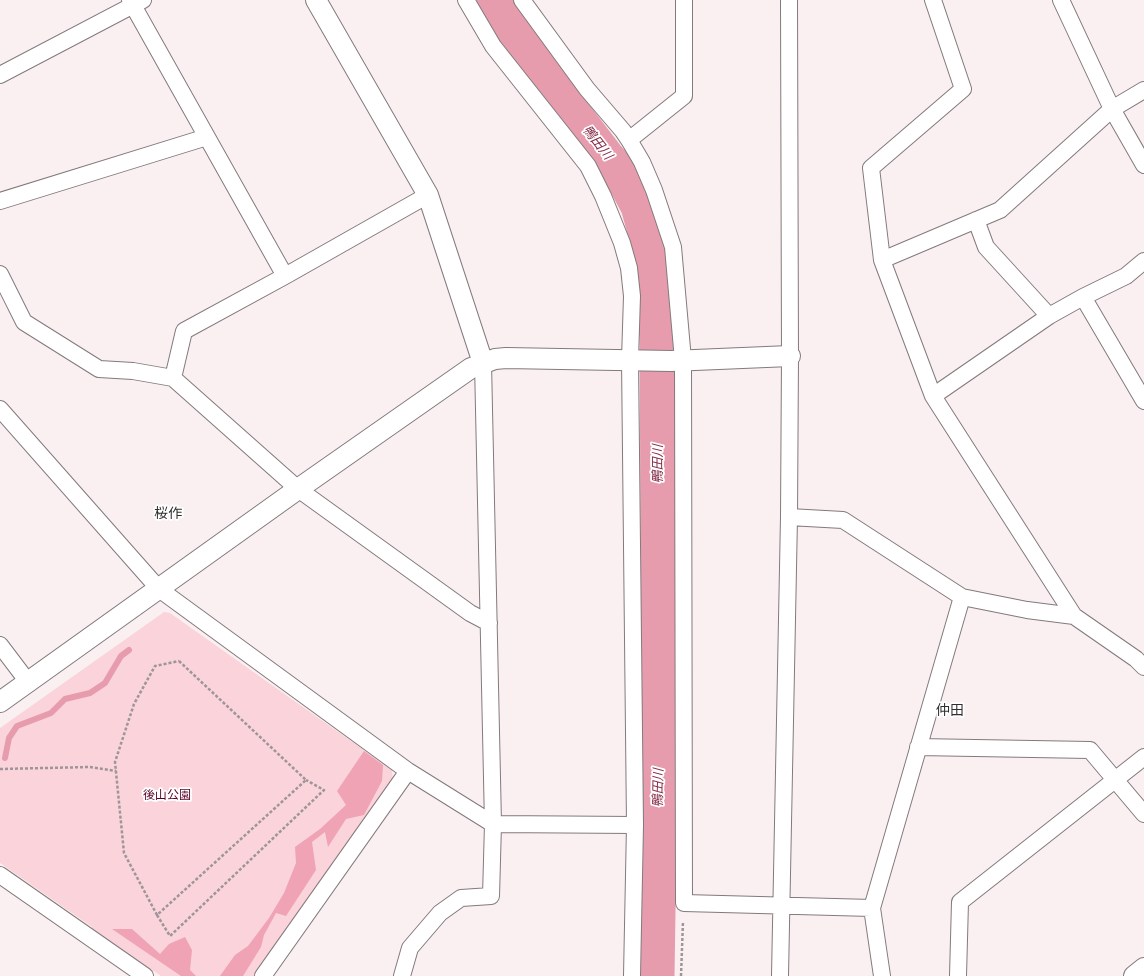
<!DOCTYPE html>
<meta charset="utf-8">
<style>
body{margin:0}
canvas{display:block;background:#faf0f2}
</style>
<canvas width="1144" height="976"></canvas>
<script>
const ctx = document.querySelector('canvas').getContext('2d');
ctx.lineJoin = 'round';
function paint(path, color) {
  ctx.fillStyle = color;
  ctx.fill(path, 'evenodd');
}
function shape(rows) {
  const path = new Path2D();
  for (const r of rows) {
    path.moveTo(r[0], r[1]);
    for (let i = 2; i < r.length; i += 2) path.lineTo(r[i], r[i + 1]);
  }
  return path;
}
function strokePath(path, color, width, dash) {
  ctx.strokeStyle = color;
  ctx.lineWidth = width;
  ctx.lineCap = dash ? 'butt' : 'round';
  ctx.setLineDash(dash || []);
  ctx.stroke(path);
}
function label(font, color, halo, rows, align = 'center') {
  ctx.font = font + ' "DM Sans","Noto Sans JP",sans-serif';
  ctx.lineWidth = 3.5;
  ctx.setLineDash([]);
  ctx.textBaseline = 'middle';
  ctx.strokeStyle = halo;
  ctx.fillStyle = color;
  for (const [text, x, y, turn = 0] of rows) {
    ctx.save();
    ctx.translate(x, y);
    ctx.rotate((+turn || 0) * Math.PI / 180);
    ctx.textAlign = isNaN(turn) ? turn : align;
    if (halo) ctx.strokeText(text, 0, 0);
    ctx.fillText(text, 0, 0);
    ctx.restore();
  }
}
paint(shape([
 [164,612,170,613,392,770,393,780,254,976,161,976,91,928,92,927,0,863,0,728]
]), '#fbd3db');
paint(shape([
 [364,751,383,765,382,781,364,815,346,819,328,847,325,832,312,842,316,870,286,916,276,913,264,935,261,947,243,976,220,976,235,955,248,946,269,918,284,893,296,863,295,847,320,829,346,805,337,791],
 [112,929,132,929,160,954,169,944,185,937,192,950,190,970,196,976,181,976]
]), '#efa3b4');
strokePath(shape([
 [5,758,9,738,17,726,51,713,65,699,90,693,105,683,121,656,129,650]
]), '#e79cad', 6);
strokePath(shape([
 [495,0,513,29,541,72,606,157,623,176,639,206,648,239,658,337,660,716,656,976]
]), '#e79cad', 37);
const minor = shape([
 [130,0,285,276],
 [466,0,493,46,588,166,603,196,622,243,629,268,632,296,630,359,635,825,632,976],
 [522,0,587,89,623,131,629,140,642,162,654,190,673,247,683,360,684,903,872,908],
 [933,0,963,89,871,168,882,260,933,396,1074,616,1136,659,1144,667],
 [1061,0,1112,109,1144,90],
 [0,75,143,0],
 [629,140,684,96,684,0],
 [428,195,285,276,184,331,173,378,298,489,470,613,489,623],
 [0,201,207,137],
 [976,220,986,247,1049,316],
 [882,260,1000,210,1112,109,1144,165],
 [0,274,24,322,99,369,133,371,173,378],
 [1083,297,1144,401],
 [933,396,1049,316,1083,297,1126,276,1144,261],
 [0,409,159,589,408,771,493,824,635,825],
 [789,517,843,520,962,597,1027,610,1074,616],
 [0,645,28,682],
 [918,747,1090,750,1144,814],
 [0,875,145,976],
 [263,976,408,771],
 [402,976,410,948,440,913,461,898,491,896,493,824,483,363],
 [780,976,789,517,790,356,789,0],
 [882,976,872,908,962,597],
 [958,976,960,902,1144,757]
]);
const tertiary = shape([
 [316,0,428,195,483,363],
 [0,702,298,489,471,368,495,359,506,358,671,361,790,356],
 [1134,976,1144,968]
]);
strokePath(minor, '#837a7c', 18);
strokePath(tertiary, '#837a7c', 22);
strokePath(shape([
 [179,661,306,780,157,915,124,853,115,762,134,704,155,666,179,661],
 [0,769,90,767,116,771],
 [157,915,170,936,324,790,306,780],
 [681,976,683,921]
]), '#9d9597', 2.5, [3, 2]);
strokePath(minor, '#fff', 16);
strokePath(tertiary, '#fff', 20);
label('12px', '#590025', '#fff', [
 ["後山公園",167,796]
]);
label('italic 13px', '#862e49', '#fff', [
 ["鴨田川",597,143,52],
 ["鴨田川",659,464,-90],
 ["鴨田川",659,788,-89]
]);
label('14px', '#322e2f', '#fff', [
 ["桜作",168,514],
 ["仲田",950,711]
]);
</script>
